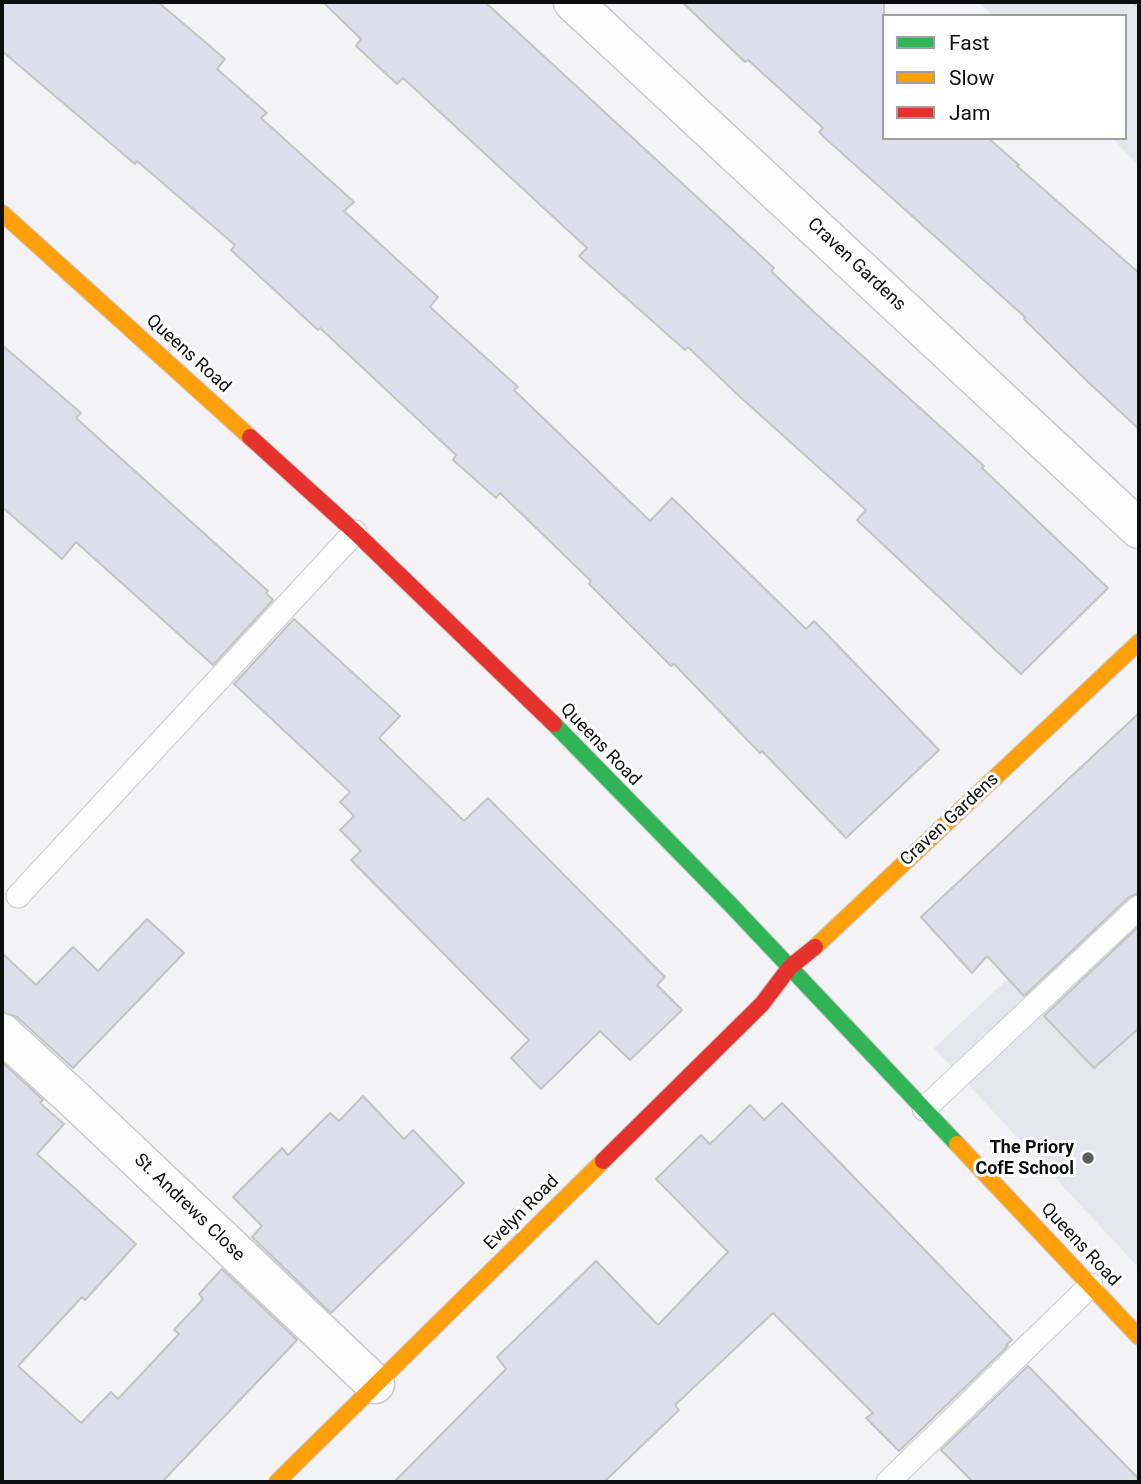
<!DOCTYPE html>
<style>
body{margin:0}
#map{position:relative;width:1141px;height:1484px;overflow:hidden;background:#f3f3f6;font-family:Roboto,sans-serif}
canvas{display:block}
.frame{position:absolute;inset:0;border:4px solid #0d0e0f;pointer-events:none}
.legend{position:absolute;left:882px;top:14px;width:245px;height:126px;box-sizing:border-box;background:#fff;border:2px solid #9e9f9f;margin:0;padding:9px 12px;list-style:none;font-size:21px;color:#0d0e0f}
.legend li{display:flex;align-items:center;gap:14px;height:35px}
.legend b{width:35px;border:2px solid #9e9f9f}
</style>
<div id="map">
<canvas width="1141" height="1484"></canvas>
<div class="frame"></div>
<ul class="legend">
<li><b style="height:9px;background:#30b455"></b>Fast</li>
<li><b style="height:9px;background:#ff9f0a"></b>Slow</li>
<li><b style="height:9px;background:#e5322d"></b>Jam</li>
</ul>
</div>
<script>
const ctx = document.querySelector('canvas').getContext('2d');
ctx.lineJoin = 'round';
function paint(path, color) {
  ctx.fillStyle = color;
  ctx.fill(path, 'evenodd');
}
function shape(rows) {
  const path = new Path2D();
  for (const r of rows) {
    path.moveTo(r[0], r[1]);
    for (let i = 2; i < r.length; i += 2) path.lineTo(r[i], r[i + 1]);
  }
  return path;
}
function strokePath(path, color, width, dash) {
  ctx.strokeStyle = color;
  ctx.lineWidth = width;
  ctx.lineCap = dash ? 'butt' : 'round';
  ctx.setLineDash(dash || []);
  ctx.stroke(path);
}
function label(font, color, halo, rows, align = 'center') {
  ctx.font = font + ' Roboto,sans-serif';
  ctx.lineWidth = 6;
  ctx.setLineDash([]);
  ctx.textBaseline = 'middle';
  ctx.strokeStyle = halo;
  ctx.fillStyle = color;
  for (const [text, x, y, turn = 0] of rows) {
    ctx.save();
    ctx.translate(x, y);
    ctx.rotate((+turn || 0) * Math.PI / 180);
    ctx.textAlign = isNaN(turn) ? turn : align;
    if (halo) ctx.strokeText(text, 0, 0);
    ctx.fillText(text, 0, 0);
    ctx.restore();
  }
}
paint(shape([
 [979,2,1139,2,1139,166,1112,138,1125,138,1125,16,992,16],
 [1139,856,1139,1268,934,1048]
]), '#e5e5ed');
const building = shape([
 [2,2,158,2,225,59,217,69,267,113,261,118,354,202,344,211,438,297,430,307,518,387,514,390,650,521,672,498,806,629,814,621,939,750,846,838,762,751,760,753,674,664,671,666,589,584,591,581,500,493,496,498,453,460,456,455,320,328,318,330,231,250,235,245,137,161,135,164,2,51,2,2],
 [323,2,485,2,774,268,771,271,815,313,984,466,982,468,1108,588,1021,674,857,520,866,510,738,395,688,347,685,350,579,256,587,248,403,78,397,84,356,46,361,39,323,2],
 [682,2,884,2,884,138,988,138,1019,165,1017,166,1139,273,1139,429,1088,382,1024,319,1025,317,825,138,819,132,823,128,748,60,745,62,682,2],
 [2,345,81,413,76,418,268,591,266,593,273,600,213,665,76,542,62,559,2,507,2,345],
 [294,619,400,716,379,738,464,821,488,798,665,977,657,985,682,1010,630,1060,600,1031,541,1089,511,1058,529,1040,351,860,361,851,340,830,354,816,340,802,350,792,234,684,294,619],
 [1139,713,1139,893,1129,897,1024,996,987,956,972,973,921,917,1139,713],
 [147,919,184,953,73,1068,17,1017,2,1012,2,953,36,985,73,947,98,971,147,919],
 [1139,926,1139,1028,1094,1068,1044,1016,1139,926],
 [2,1062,43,1100,40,1103,64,1124,37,1154,136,1244,85,1300,82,1297,18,1366,81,1423,111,1392,118,1399,179,1334,174,1330,203,1299,199,1294,222,1269,297,1340,162,1482,2,1482,2,1062],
 [363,1096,404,1139,413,1130,464,1183,331,1313,252,1237,262,1226,233,1197,282,1148,288,1155,330,1113,339,1121,363,1096],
 [782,1103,1012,1340,1006,1345,1008,1346,899,1451,866,1418,873,1413,773,1313,675,1405,679,1410,604,1482,394,1482,506,1369,497,1357,596,1261,658,1325,728,1252,656,1179,701,1135,710,1144,750,1105,764,1120,782,1103],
 [1028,1366,1139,1479,1139,1482,973,1482,941,1450,1028,1366]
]);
paint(building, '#dddee9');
strokePath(building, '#c3c3c4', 2);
const lane = shape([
 [18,896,355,532],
 [924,1109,1139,907],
 [888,1482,1091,1285]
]);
const street = shape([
 [573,2,1139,529],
 [2,1033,75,1100,375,1384]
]);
const fast = shape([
 [554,724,730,904,957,1144]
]);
const slow = shape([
 [2,213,250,437],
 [815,947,1139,642],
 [957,1144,1139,1337],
 [277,1482,603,1161]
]);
const jam = shape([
 [250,437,355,532,554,724],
 [603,1161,762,1004,790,967,815,947]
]);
strokePath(lane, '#c9c9cc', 25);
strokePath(street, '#c9c9cc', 41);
strokePath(fast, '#c9c9cc', 18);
strokePath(slow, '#c9c9cc', 18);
strokePath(jam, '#c9c9cc', 18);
strokePath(lane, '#fdfdfe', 23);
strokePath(street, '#fdfdfe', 38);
strokePath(fast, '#30b455', 16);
strokePath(slow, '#ff9f0a', 16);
strokePath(jam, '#e5322d', 16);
const rail = shape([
 [1137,2,1139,4]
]);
strokePath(rail, '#d1d1d2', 8);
strokePath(rail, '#fff', 5, [16]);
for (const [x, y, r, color] of [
 [1088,1158,7,"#5e5e60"]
]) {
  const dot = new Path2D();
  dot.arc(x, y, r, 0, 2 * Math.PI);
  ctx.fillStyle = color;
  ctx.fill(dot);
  strokePath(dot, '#fff', 2.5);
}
label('18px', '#0d0e0f', '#fff', [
 ["Craven Gardens",856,265,43],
 ["Queens Road",188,354,42],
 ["Queens Road",600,745,46],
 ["Craven Gardens",950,820,-43],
 ["St. Andrews Close",189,1208,44],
 ["Evelyn Road",522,1213,-45],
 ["Queens Road",1080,1245,47]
]);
label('bold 18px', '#0d0e0f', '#fff', [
 ["The Priory",1074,1148],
 ["CofE School",1074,1169]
], 'right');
</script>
